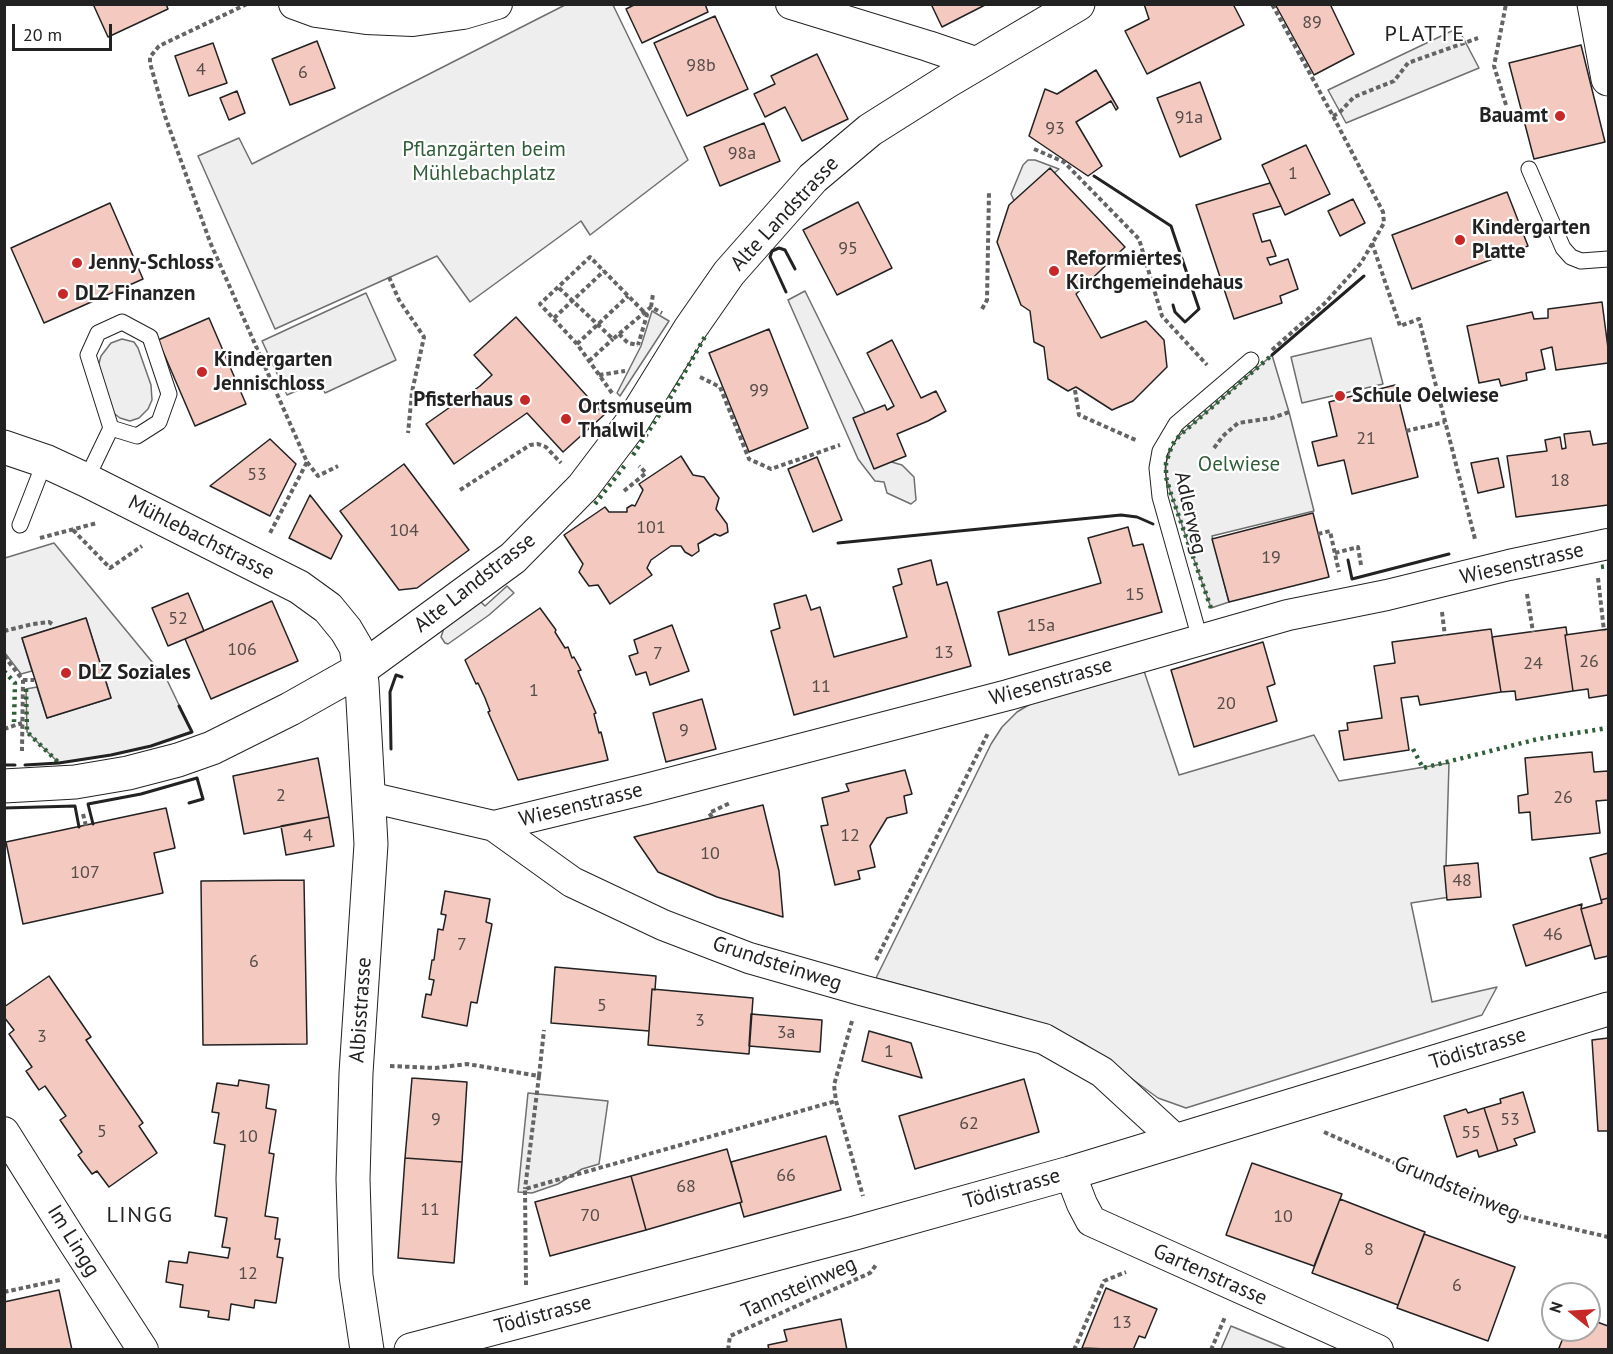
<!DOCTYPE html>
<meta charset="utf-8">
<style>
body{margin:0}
#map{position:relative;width:1613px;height:1354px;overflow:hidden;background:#fff;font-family:"PT Sans",sans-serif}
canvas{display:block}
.frame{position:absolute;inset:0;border:6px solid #222;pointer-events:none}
.north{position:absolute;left:1541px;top:1282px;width:60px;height:60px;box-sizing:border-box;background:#fff;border:2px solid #a7a7a7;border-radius:50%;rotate:288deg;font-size:16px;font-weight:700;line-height:24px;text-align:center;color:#222}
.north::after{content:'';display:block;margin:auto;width:21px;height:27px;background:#c62828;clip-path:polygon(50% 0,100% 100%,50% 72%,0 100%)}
.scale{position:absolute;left:12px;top:24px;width:100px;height:27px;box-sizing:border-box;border:3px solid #222;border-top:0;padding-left:8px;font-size:18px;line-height:21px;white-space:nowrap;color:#222;-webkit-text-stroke:4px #fff;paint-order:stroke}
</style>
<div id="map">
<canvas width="1613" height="1354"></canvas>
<div class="frame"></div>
<div class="north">N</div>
<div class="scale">20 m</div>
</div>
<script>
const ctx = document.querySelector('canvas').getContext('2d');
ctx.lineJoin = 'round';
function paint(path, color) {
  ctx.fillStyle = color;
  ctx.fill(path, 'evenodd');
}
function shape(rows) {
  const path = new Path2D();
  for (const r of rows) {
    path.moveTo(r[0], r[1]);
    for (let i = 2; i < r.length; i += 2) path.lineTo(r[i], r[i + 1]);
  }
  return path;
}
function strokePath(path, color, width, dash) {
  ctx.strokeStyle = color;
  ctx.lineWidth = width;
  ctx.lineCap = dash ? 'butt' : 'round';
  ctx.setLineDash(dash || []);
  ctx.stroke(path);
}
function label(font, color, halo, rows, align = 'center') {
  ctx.font = font + ' "PT Sans",sans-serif';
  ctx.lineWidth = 4.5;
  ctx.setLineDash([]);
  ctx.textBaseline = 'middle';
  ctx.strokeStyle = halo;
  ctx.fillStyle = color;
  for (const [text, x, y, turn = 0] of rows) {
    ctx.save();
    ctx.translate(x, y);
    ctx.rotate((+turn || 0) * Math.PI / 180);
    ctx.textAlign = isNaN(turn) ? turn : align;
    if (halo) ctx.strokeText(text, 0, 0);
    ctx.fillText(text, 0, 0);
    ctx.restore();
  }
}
const green = shape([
 [613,5,688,160,590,235,581,221,470,302,437,256,275,329,198,156,239,138,252,164,565,5,613,5],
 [1458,28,1479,68,1346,123,1328,90,1458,28],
 [1028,160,1035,160,1059,169,1016,205,1011,194,1023,165,1028,160],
 [805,291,869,421,881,459,902,465,914,477,916,500,911,504,887,493,884,482,875,481,858,459,788,300,805,291],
 [366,293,396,360,325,393,319,381,287,395,262,341,366,293],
 [652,311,669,321,620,396,617,393,641,346,652,311],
 [1371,338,1383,384,1302,403,1291,357,1371,338],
 [122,339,134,342,138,348,151,385,152,400,148,409,139,418,130,421,120,418,112,412,97,370,101,356,111,343,122,339],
 [1272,355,1289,412,1314,511,1212,536,1229,602,1211,608,1170,491,1166,477,1166,463,1172,445,1180,435,1272,355],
 [54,543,167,680,192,732,151,746,111,755,59,763,27,732,26,689,37,687,47,718,111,698,86,618,22,638,32,671,21,674,5,653,5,558,54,543],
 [507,586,514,593,489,615,448,644,445,643,441,637,444,628,480,601,485,606,507,586],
 [1143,668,1179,775,1314,735,1339,781,1449,763,1446,865,1450,897,1411,903,1432,1002,1497,987,1482,1015,1186,1108,1158,1098,1083,1043,1021,1017,876,978,991,744,1002,727,1017,712,1032,703,1143,668],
 [528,1093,608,1101,599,1164,582,1169,558,1184,532,1193,518,1192,528,1093],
 [1231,1326,1287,1349,1221,1349,1231,1326]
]);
paint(green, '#eee');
strokePath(green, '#6f6f6f', 1.5);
const building = shape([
 [93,4,166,4,168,9,108,37,93,4],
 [636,4,705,4,708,12,642,43,626,9,636,4],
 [931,4,987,4,942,27,931,4],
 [1233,4,1244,25,1147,74,1125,31,1149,19,1144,4,1233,4],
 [1275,4,1330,4,1354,54,1314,75,1275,4],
 [715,16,748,89,687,116,654,43,715,16],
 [317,41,335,88,290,105,272,59,317,41],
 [213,43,227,83,189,96,175,56,213,43],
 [1581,45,1605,142,1534,159,1509,63,1581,45],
 [817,54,848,119,802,141,785,107,765,117,754,94,775,84,771,76,817,54],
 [1096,70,1118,108,1116,110,1111,101,1076,122,1102,166,1088,176,1029,136,1045,89,1057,94,1096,70],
 [1200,82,1221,139,1180,157,1157,98,1200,82],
 [237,91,245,113,229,120,220,98,237,91],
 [764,123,780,161,720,186,704,147,764,123],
 [1306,145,1330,194,1285,215,1262,165,1306,145],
 [1050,168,1125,247,1076,294,1101,338,1146,321,1164,340,1167,367,1133,401,1112,410,1076,387,1068,391,1048,379,1044,347,1034,342,1030,311,1021,305,997,242,1009,205,1050,168],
 [1270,183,1281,206,1253,214,1262,242,1270,240,1276,256,1267,258,1270,265,1288,259,1298,289,1280,296,1282,303,1234,319,1196,205,1270,183],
 [1507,192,1528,246,1412,289,1392,235,1507,192],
 [1353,199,1365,223,1340,236,1328,211,1353,199],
 [858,202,892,268,837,295,803,230,858,202],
 [110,203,143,279,44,323,11,248,110,203],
 [1602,302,1608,348,1608,363,1556,370,1552,347,1541,350,1545,369,1526,373,1527,380,1501,386,1499,379,1479,383,1467,326,1532,312,1534,319,1548,318,1548,309,1602,302],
 [516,317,604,415,563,452,527,413,454,464,426,424,480,386,492,375,474,355,516,317],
 [209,318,246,404,195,426,158,340,209,318],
 [769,329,808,428,749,452,709,353,769,329],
 [892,340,921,398,936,391,946,411,928,421,897,434,906,456,874,469,853,418,885,405,887,410,894,406,867,353,892,340],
 [1395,385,1418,477,1352,494,1344,460,1318,466,1312,442,1337,436,1329,402,1395,385],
 [1590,431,1593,445,1608,443,1608,505,1516,517,1507,456,1547,451,1545,440,1560,437,1562,449,1566,448,1564,434,1590,431],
 [270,439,296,464,270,516,210,486,270,439],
 [681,456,693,475,704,477,719,498,716,509,727,524,728,532,720,536,715,534,698,544,699,551,692,556,685,552,681,546,671,546,651,560,647,568,652,575,610,604,598,585,589,586,579,572,583,564,564,535,605,507,609,512,627,512,627,508,632,505,635,506,643,490,639,484,681,456],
 [817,457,842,520,813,532,788,469,817,457],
 [1498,458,1504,487,1478,493,1471,463,1498,458],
 [404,464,469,550,417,588,399,590,340,511,404,464],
 [310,495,342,536,331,559,289,538,310,495],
 [1313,513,1329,577,1229,602,1212,539,1313,513],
 [1128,527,1133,546,1143,544,1162,612,1009,655,998,612,1101,583,1088,538,1128,527],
 [931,560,937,585,947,582,971,666,794,715,771,631,780,628,774,604,806,595,811,610,820,607,834,657,907,637,893,587,902,584,898,569,931,560],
 [188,593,204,631,168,646,152,608,188,593],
 [272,601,298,661,211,699,185,639,272,601],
 [540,608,556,630,555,632,565,648,568,647,572,658,574,657,581,670,578,671,596,713,594,714,599,733,601,732,608,760,518,780,488,712,490,711,485,698,478,683,476,684,465,660,540,608],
 [86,618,111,698,47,718,22,638,86,618],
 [672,625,689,671,650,685,646,672,636,675,629,656,638,653,634,640,672,625],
 [1566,627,1567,635,1565,635,1573,691,1516,700,1515,691,1501,692,1492,637,1566,627],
 [1491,629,1501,692,1420,705,1418,696,1401,698,1409,750,1344,760,1339,731,1348,730,1347,723,1382,718,1374,666,1395,663,1392,642,1491,629],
 [1608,629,1608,695,1589,698,1588,689,1573,691,1565,635,1608,629],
 [1263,642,1275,684,1267,687,1277,721,1194,747,1171,670,1263,642],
 [702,699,716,749,666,762,653,713,702,699],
 [1592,752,1594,772,1608,771,1608,800,1596,801,1600,833,1532,840,1530,812,1519,813,1518,796,1528,794,1525,758,1592,752],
 [318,758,329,817,244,834,233,776,318,758],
 [905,770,912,794,904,796,907,813,887,818,870,846,875,867,858,871,860,879,835,885,821,826,828,825,822,798,849,791,846,784,905,770],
 [763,805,779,871,783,917,717,897,658,872,634,837,763,805],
 [166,808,175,848,154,853,163,893,23,924,6,842,166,808],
 [329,817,334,846,286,855,281,826,329,817],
 [1608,853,1608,898,1601,900,1590,858,1608,853],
 [1478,863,1481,897,1447,900,1444,866,1478,863],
 [304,880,307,1044,203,1045,201,881,304,880],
 [445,891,490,899,486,922,492,924,477,1003,471,1002,467,1026,422,1017,426,994,431,995,434,980,429,979,432,960,434,960,438,929,443,930,446,915,441,914,445,891],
 [1608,898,1608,956,1595,959,1581,909,1602,903,1601,900,1608,898],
 [1582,904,1581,909,1591,945,1526,966,1513,925,1582,904],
 [555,967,656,976,655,990,652,989,649,1031,551,1023,555,967],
 [49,976,91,1037,86,1040,143,1123,139,1126,157,1153,109,1187,97,1171,92,1174,78,1155,82,1152,60,1120,66,1116,45,1086,39,1090,26,1071,32,1067,9,1034,14,1030,4,1017,4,1007,49,976],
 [652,989,753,998,749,1054,648,1045,652,989],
 [751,1014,822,1020,820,1052,749,1046,751,1014],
 [869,1031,911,1043,922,1078,862,1061,869,1031],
 [1608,1038,1608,1131,1598,1131,1592,1040,1608,1038],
 [412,1078,467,1082,462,1162,405,1158,412,1078],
 [1024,1079,1039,1132,915,1169,899,1116,1024,1079],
 [239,1080,269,1085,266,1108,276,1110,269,1153,274,1154,265,1216,278,1218,275,1239,280,1239,277,1257,283,1258,276,1303,255,1300,254,1308,231,1304,229,1320,208,1317,209,1311,180,1307,183,1285,166,1282,169,1261,187,1263,189,1252,228,1258,230,1248,222,1247,227,1218,215,1216,225,1145,214,1143,219,1113,212,1112,217,1083,238,1086,239,1080],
 [1523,1092,1535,1132,1514,1139,1517,1145,1498,1151,1484,1108,1501,1103,1500,1099,1523,1092],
 [1484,1108,1498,1151,1479,1157,1477,1150,1457,1157,1444,1116,1466,1109,1468,1113,1484,1108],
 [826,1136,841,1190,744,1217,740,1203,742,1202,731,1162,826,1136],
 [727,1149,742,1202,646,1230,631,1176,727,1149],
 [405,1158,462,1162,454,1263,398,1258,405,1158],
 [1252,1163,1342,1194,1314,1266,1226,1235,1252,1163],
 [631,1176,646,1230,550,1256,535,1202,631,1176],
 [1340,1199,1425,1232,1398,1305,1312,1273,1340,1199],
 [1424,1234,1515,1267,1488,1341,1397,1308,1424,1234],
 [1106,1288,1157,1309,1145,1338,1139,1336,1133,1350,1082,1348,1106,1288],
 [59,1290,72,1350,4,1350,4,1302,59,1290],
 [841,1319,847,1350,769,1350,768,1345,787,1341,784,1330,841,1319],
 [1589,1319,1608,1326,1608,1350,1563,1350,1559,1348,1565,1333,1569,1334,1570,1330,1589,1330,1589,1319]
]);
paint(building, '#f3c9c0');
strokePath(building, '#222', 1.5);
const lane = shape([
 [1529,169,1563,248,1571,257,1581,261,1608,259],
 [86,480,111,428,88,355,98,333,122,322,150,337,169,394,159,422,137,436,111,428],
 [20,525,45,461],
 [1200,639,1160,497,1157,468,1160,451,1176,424,1251,360]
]);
const street = shape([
 [294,4,316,12,366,19,413,21,463,14,497,4],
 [791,4,928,46,978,63],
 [369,797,494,826,572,882,663,925,749,958,861,990,1044,1039,1102,1072,1177,1141],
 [494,826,646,789,1008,695,1288,615,1387,595,1509,565,1608,544],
 [4,1132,70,1237,143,1350],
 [1070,1173,1082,1204,1091,1221,1378,1350]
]);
const secondary = shape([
 [1594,4,1608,79],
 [4,447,45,461,86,480,299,587,328,608,346,630,356,647,362,683,371,844,356,1073,353,1179,356,1276,367,1350],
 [4,786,75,782,128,773,178,760,212,748,290,709,361,669,513,558,583,487,633,421,690,329,729,273,813,178,870,130,946,82,1078,4],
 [411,1350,855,1233,1070,1173,1608,1009]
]);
strokePath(lane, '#222', 17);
strokePath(street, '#222', 32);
strokePath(secondary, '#222', 35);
strokePath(shape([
 [247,4,159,46,150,57,150,63,165,116,210,242,307,462,269,535],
 [1506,105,1494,66,1506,4],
 [1333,116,1339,113,1354,97,1394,81,1408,63,1478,38],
 [1034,149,1064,162,1139,239,1162,316,1207,365],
 [1372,243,1400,326,1419,319,1475,539],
 [389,277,399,300,424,337,412,392,408,433],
 [559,288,613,339,651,307,662,313],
 [651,307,653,294],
 [982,309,987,300,989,192],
 [554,318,604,271],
 [619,334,628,343,638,345],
 [577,344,628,296],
 [1272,350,1326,302,1361,263,1384,223,1383,212,1333,116,1272,4],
 [589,361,613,339],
 [599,375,625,371],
 [700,377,720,387,749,459,771,469,840,445],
 [1075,390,1079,415,1138,441],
 [612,393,577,344,540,304,590,257,647,315,638,345],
 [1406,431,1445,422],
 [1214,448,1223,436,1238,423,1272,418,1289,412],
 [307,462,318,476,338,466],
 [460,490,530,445,538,444,546,447,561,463],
 [624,491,646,473,639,466],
 [73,530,110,568,142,546],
 [1318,534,1330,531,1339,572],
 [40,538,97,523],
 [1335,553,1358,547,1361,565,1364,565],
 [1598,578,1604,631],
 [1527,594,1533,632],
 [1442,612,1445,636],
 [4,631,33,624,49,622,52,624],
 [4,656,23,680,22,751],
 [23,680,34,680],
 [4,729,22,723],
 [83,814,86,826],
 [712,817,709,813,730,803],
 [876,960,988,733],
 [852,1021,834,1085,836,1101,863,1196],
 [390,1066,435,1068,467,1064,539,1076,525,1189],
 [539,1076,544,1030],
 [1324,1132,1510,1214,1608,1237],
 [526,1285,525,1189,836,1101],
 [4,1292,60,1280],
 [728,1350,730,1336,870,1273,876,1265,875,1263],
 [1074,1350,1104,1281,1126,1272],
 [1211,1350,1225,1317]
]), '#646464', 4, [4.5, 3]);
strokePath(lane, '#fff', 15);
strokePath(street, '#fff', 30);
strokePath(secondary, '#fff', 33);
strokePath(shape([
 [633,455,669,400,707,333],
 [595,504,626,464],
 [1601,567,1608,566],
 [1211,608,1170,491,1166,477,1166,463,1172,445,1180,435,1272,355],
 [4,671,15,683,14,722],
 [26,689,27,732,59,763],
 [1413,749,1423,768,1538,739,1608,728]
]), '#2f5e38', 4.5, [3, 4.5]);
strokePath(shape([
 [1094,176,1171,226,1199,309,1185,322,1175,312,1173,305],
 [786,292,770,257,772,251,779,248,785,250,795,269],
 [1272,355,1364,276],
 [838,543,1121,515,1137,517,1153,524],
 [1348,560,1352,579,1449,554],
 [391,749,390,692,396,675,402,677],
 [4,765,15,765],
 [25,765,59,763,111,755,151,746,192,732,179,706],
 [4,808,75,806,79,827],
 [93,824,88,804,141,794,197,778,203,799,189,803]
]), '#222', 3);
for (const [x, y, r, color] of [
 [1560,116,6,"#c62828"],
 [1460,240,6,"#c62828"],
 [77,263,6,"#c62828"],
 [1054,271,6,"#c62828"],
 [63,294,6,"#c62828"],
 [202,372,6,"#c62828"],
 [1340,396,6,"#c62828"],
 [525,400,6,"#c62828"],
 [566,419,6,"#c62828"],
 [66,673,6,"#c62828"]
]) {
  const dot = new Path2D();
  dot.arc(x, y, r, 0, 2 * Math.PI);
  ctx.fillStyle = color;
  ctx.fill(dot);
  strokePath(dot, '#fff', 2);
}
label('18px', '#564c4a', null, [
 ["89",1312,23],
 ["98b",701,66],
 ["4",201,70],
 ["6",303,73],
 ["91a",1189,118],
 ["93",1055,129],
 ["98a",742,154],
 ["1",1293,174],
 ["95",848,249],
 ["99",759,391],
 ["21",1366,439],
 ["53",257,475],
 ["18",1560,481],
 ["101",651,528],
 ["104",404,531],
 ["19",1271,558],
 ["15",1135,595],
 ["52",178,619],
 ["15a",1041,626],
 ["106",242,650],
 ["13",944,653],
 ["7",658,654],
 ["26",1589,662],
 ["24",1533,664],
 ["11",821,687],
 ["1",534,691],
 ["20",1226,704],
 ["9",684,731],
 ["2",281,796],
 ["26",1563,798],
 ["4",308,836],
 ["12",850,836],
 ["10",710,854],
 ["107",85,873],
 ["48",1462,881],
 ["46",1553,935],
 ["7",462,945],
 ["6",254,962],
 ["5",602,1006],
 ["3",700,1021],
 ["3a",786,1033],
 ["3",42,1037],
 ["1",889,1052],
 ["9",436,1120],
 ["53",1510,1120],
 ["62",969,1124],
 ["5",102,1132],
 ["55",1471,1133],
 ["10",248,1137],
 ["66",786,1176],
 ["68",686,1187],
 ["11",430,1210],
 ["70",590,1216],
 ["10",1283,1217],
 ["8",1369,1250],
 ["12",248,1274],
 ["6",1457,1286],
 ["13",1122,1323]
]);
label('bold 21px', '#222', '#fff', [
 ["Bauamt",1548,116,"right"],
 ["Kindergarten",1472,228],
 ["Platte",1472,252],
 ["Reformiertes",1066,259],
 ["Kirchgemeindehaus",1066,283],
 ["Jenny-Schloss",89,263],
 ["DLZ Finanzen",75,294],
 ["Kindergarten",214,360],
 ["Jennischloss",214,384],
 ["Schule Oelwiese",1352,396],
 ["Pfisterhaus",513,400,"right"],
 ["Ortsmuseum",578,407],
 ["Thalwil",578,431],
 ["DLZ Soziales",78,673]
], 'left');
label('21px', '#2f5e38', '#fff', [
 ["Pflanzgärten beim",484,150],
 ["Mühlebachplatz",484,174],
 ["Oelwiese",1239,465]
]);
label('21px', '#222', '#fff', [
 ["Alte Landstrasse",785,214,-47],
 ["Adlerweg",1190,513,77],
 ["Mühlebachstrasse",201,538,27],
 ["Wiesenstrasse",1522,564,-13],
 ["Alte Landstrasse",475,583,-38],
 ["Wiesenstrasse",1051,682,-16],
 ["Wiesenstrasse",581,805,-14],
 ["Grundsteinweg",777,964,18],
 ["Albisstrasse",361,1010,-86],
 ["Tödistrasse",1478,1049,-17],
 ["Tödistrasse",1012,1189,-16],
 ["Grundsteinweg",1457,1189,23],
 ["Im Lingg",73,1241,58],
 ["Gartenstrasse",1210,1275,24],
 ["Tannsteinweg",799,1288,-24],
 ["Tödistrasse",543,1315,-15]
]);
ctx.letterSpacing = '1.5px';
label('22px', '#222', '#fff', [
 ["PLATTE",1425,35],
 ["LINGG",140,1216]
]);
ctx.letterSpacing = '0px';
</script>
